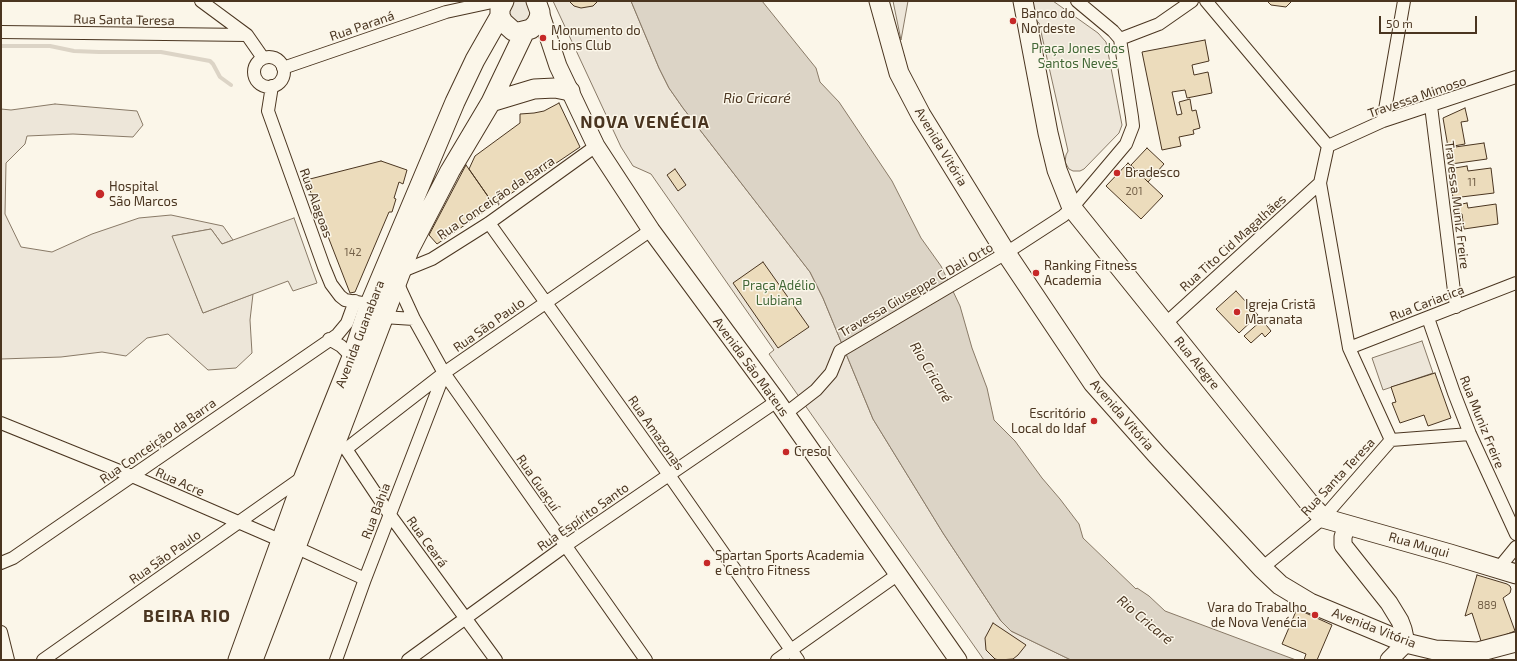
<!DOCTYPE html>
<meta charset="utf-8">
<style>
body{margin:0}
#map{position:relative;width:1517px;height:661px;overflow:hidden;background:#fbf6e9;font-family:"Exo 2",sans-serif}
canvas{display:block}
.frame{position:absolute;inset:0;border:2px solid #4a3520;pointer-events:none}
.scale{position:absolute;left:1379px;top:16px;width:98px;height:18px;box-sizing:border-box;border:2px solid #4a3520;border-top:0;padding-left:5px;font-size:12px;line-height:14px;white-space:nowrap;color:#4a3520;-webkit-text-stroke:3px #fbf6e9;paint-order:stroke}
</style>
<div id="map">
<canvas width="1517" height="661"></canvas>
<div class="frame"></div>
<div class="scale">50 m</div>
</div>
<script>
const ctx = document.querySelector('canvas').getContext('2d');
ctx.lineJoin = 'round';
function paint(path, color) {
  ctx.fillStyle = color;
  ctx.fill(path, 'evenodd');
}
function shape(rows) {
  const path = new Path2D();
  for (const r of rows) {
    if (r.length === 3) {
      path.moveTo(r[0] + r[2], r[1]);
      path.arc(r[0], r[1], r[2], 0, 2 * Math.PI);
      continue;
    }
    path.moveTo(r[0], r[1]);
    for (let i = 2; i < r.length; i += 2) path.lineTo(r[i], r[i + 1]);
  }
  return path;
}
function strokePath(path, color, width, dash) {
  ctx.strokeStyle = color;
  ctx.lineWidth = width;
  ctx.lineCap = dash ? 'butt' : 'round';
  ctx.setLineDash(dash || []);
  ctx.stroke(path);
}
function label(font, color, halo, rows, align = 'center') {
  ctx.font = font + ' "Exo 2",sans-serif';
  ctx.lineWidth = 3;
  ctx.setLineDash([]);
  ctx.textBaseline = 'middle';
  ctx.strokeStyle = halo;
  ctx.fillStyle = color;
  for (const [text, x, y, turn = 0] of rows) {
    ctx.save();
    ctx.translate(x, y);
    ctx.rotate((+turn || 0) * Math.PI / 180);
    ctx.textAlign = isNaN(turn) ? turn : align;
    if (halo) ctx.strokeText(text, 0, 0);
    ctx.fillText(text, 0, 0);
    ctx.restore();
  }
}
const green = shape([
 [511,1,527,1,532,13,525,24,512,23,506,8,511,1],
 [553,1,631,1,659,68,669,88,683,108,810,272,823,298,873,419,943,533,1001,621,1011,631,1071,660,984,660,769,354,774,350,651,174,633,166,621,147,553,1],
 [893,1,908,1,901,40,893,1],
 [1030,1,1053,1,1098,33,1106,42,1122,125,1119,133,1084,169,1080,171,1073,171,1069,169,1065,162,1066,155,1068,151,1039,23,1033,18,1030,1],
 [55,104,137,111,143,125,133,137,73,134,27,136,25,144,6,163,5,214,21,247,52,252,92,234,139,218,171,215,223,226,233,240,222,244,211,229,173,236,203,313,253,294,250,320,252,353,236,368,208,370,168,334,147,338,126,356,102,352,61,357,1,359,1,109,11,110,55,104],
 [1422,341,1433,373,1383,390,1372,358,1422,341]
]);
paint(green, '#ede6d9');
strokePath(green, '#887966', 1);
const parking = shape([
 [294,218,317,283,293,291,288,281,203,313,172,236,211,229,222,244,294,218]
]);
paint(parking, '#ede7d9');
strokePath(parking, '#887966', 1);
const water = shape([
 [631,1,762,1,816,68,820,82,839,102,892,181,921,238,941,266,960,306,972,348,987,388,994,420,1015,441,1042,478,1060,499,1079,524,1083,538,1136,589,1137,588,1149,596,1165,611,1296,660,1071,660,1011,631,1001,621,943,533,873,419,823,298,810,272,683,108,669,88,659,68,631,1]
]);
paint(water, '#dcd4c6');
strokePath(water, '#887966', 1);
strokePath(shape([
 [1,46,50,46,74,51,99,52,161,52,210,61,213,64,220,77,231,85]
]), '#dcd4c6', 4);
const building = shape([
 [569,1,598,1,593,6,581,8,574,6,569,1],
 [1267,1,1290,1,1291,2,1286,7,1271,5,1267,1],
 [1205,40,1209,61,1192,65,1194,75,1208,72,1212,93,1187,98,1185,90,1172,92,1177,115,1182,114,1179,102,1190,99,1192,111,1196,110,1200,128,1193,130,1194,134,1179,137,1181,146,1162,150,1142,52,1205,40],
 [559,103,580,147,494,205,469,169,475,156,520,123,520,114,534,113,544,111,559,103],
 [1465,108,1468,121,1461,122,1465,144,1448,147,1443,118,1465,108],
 [1484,143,1487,159,1451,164,1448,148,1484,143],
 [1147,148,1164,164,1148,182,1131,165,1147,148],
 [381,161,407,170,403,184,399,182,394,198,396,199,392,212,389,212,355,292,350,293,306,180,381,161],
 [1128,163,1163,196,1141,219,1106,186,1128,163],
 [466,165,494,205,437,244,429,235,466,165],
 [1467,166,1468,171,1491,168,1494,193,1453,198,1449,169,1467,166],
 [675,169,686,185,678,191,667,175,675,169],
 [1467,203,1468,208,1496,204,1498,224,1464,229,1462,214,1457,211,1457,205,1467,203],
 [763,262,809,327,778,348,733,283,763,262],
 [1236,291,1258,315,1239,333,1216,309,1236,291],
 [1262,320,1271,331,1265,337,1262,333,1251,343,1244,336,1262,320],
 [1435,373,1451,418,1428,426,1424,415,1400,423,1392,403,1396,402,1391,387,1435,373],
 [1477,575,1507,584,1510,586,1511,589,1510,593,1503,598,1515,631,1482,644,1472,613,1465,616,1477,575],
 [1297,609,1332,625,1317,660,1304,660,1306,654,1282,644,1297,609],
 [993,623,1026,645,1018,655,1013,659,999,660,995,659,986,650,985,638,993,623]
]);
paint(building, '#ecdcbc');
strokePath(building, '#4a3520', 1);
const street = shape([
 [201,1,247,35,263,58],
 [1206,1,1328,146],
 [1,32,247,35],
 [1120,39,1159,24,1192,1],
 [269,72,15],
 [283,68,446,12,497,1],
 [272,86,268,111,324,267,331,284,340,296,345,300,362,303],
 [1431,106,1456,307],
 [1383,121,1404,1],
 [1328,146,1320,183,1349,348,1391,440],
 [1328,146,1383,121,1516,77],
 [489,223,669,475,798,660],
 [400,272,432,259,489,223,596,146],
 [397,282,414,319,444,373,646,660],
 [383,317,414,319],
 [1428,318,1454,393,1470,434,1516,534],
 [1165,324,1320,183],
 [329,339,341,346,352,357],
 [1349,348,1516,283],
 [785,414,816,390,831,373,840,351,1006,253,1063,216,1072,208,1126,144,1133,126,1132,117,1120,39,1113,31,1077,1],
 [1,423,132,476,282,541,365,579],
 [339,446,346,449,390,515,496,660],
 [346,449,444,373,651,230],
 [1,563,13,558,337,335,347,323,355,301],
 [1262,568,1323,518,1391,440,1470,434],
 [1498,569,1516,547],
 [1,632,8,660],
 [43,660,303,477],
 [336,660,365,579,444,374],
 [408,660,565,546,777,401],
 [777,660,897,575]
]);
const secondary = shape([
 [540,12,558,66,596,146,651,230,777,401,958,660],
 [1350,526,1345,531,1343,537,1343,545,1389,603,1400,621,1403,629,1406,643,1389,660]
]);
const primary = shape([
 [504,1,500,9,500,16,503,22,513,31,519,32,531,29,536,24,539,18,540,12,536,1],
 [879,1,899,73,921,115,1006,253,1093,383,1157,455,1262,568,1280,585,1310,603,1406,643,1435,650,1478,652,1516,642],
 [1023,1,1048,133,1057,170,1072,208,1310,504,1323,518,1450,554,1516,574],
 [491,102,534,89,555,88,570,91],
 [238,660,304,477,352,357,369,306,455,102,475,60,500,16],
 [253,660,409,250,450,171,491,102,525,31]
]);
strokePath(street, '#4a3520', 14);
strokePath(secondary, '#4a3520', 19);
strokePath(primary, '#4a3520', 21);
strokePath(street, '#fbf6e9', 12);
strokePath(secondary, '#fbf6e9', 17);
strokePath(primary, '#fbf6e9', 19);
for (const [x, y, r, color] of [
 [1013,21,4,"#c62828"],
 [543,38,4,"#c62828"],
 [1117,173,4,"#c62828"],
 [100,194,5,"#c62828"],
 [1036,273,4,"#c62828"],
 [1237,312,4,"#c62828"],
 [1094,421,4,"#c62828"],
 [786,452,4,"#c62828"],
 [707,563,4,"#c62828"],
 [1315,615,4,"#c62828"]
]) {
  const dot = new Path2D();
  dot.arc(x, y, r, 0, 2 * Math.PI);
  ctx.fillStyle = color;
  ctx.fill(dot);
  strokePath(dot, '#fbf6e9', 1.5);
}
label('11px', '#725f47', null, [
 ["11",1472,182],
 ["201",1134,191],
 ["142",353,252],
 ["889",1487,605]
]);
label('13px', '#4a3520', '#fbf6e9', [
 ["Banco do",1021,14],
 ["Nordeste",1021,29],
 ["Monumento do",551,31],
 ["Lions Club",551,46],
 ["Bradesco",1125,173],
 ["Hospital",109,187],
 ["São Marcos",109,202],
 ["Ranking Fitness",1044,266],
 ["Academia",1044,281],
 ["Igreja Cristã",1245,305],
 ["Maranata",1245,320],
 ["Escritório",1086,414,"right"],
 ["Local do Idaf",1086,429,"right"],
 ["Cresol",794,452],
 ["Spartan Sports Academia",715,556],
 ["e Centro Fitness",715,571],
 ["Vara do Trabalho",1307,608,"right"],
 ["de Nova Venécia",1307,623,"right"]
], 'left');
label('13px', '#4a3520', '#fbf6e9', [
 ["Rua Santa Teresa",124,20,1],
 ["Rua Paraná",362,26,-19],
 ["Travessa Mimoso",1417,97,-19],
 ["Avenida Vitória",941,147,59],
 ["Rua Conceição da Barra",496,198,-34],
 ["Rua Alagoas",316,203,70],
 ["Travessa Muniz Freire",1457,205,83],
 ["Rua Tito Cid Magalhães",1233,243,-42],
 ["Travessa Giuseppe C Dali Orto",916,290,-30],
 ["Rua Cariacica",1427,303,-21],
 ["Rua São Paulo",489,325,-35],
 ["Avenida Guanabara",360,334,-69],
 ["Rua Alegre",1197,363,51],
 ["Avenida São Mateus",751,367,54],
 ["Avenida Vitória",1122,415,49],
 ["Rua Muniz Freire",1482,422,68],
 ["Rua Amazonas",656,433,55],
 ["Rua Conceição da Barra",158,441,-35],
 ["Rua Santa Teresa",1338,477,-47],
 ["Rua Acre",180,482,24],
 ["Rua Guaçuí",538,483,55],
 ["Rua Bahia",376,511,-69],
 ["Rua Espírito Santo",583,517,-35],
 ["Rua Ceará",427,542,54],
 ["Rua Muqui",1419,545,16],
 ["Rua São Paulo",165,557,-35],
 ["Avenida Vitória",1374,628,21]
]);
label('13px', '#436837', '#fbf6e9', [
 ["Praça Jones dos",1078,49],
 ["Santos Neves",1078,64],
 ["Praça Adélio",779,286],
 ["Lubiana",779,301]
]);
label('italic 14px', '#4a3520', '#fbf6e9', [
 ["Rio Cricaré",757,98],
 ["Rio Cricaré",931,372,59],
 ["Rio Cricaré",1145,620,40]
]);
ctx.letterSpacing = '1px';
label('bold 17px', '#4a3520', '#fbf6e9', [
 ["NOVA VENÉCIA",645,122],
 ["BEIRA RIO",187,616]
]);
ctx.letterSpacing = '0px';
</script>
